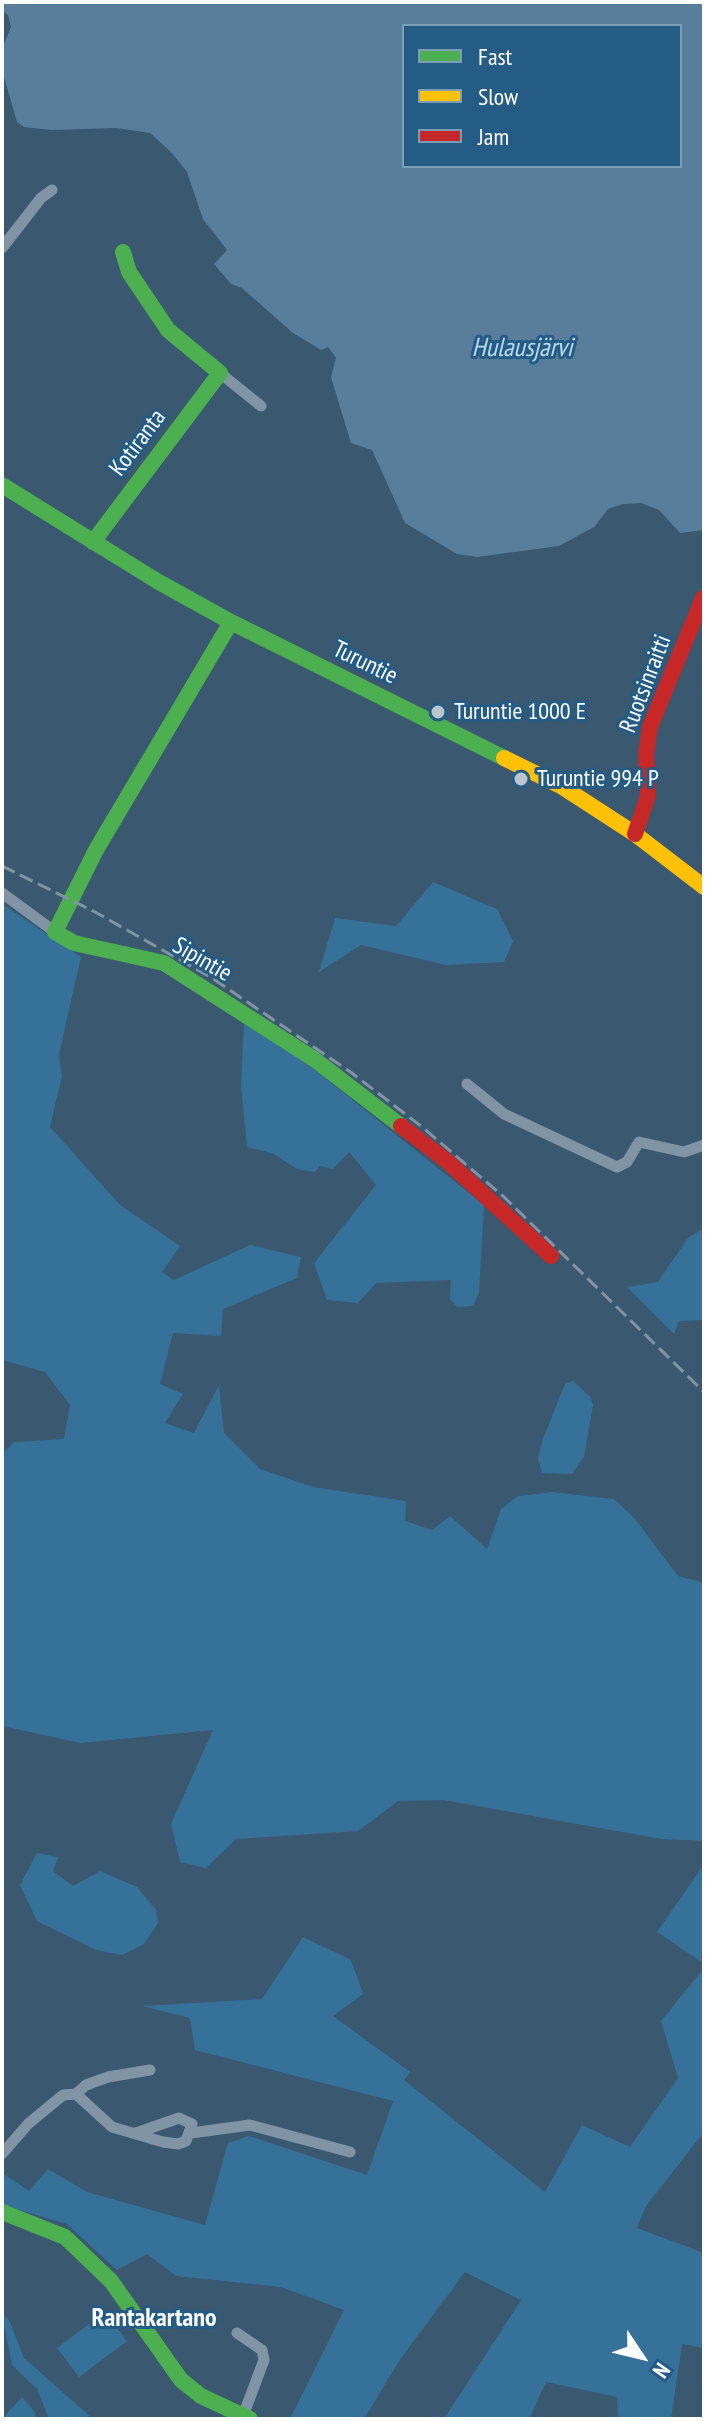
<!DOCTYPE html>
<meta charset="utf-8">
<style>
body{margin:0}
#map{position:relative;width:706px;height:2421px;overflow:hidden;background:#3a5870;font-family:"PT Sans Narrow",sans-serif}
canvas{display:block}
.frame{position:absolute;inset:0;border:4px solid #fff;pointer-events:none}
.legend{position:absolute;left:402px;top:24px;width:280px;height:144px;box-sizing:border-box;background:#245c86;border:2px solid #7c9db6;margin:0;padding:10px 14px;list-style:none;font-size:24px;color:#fff}
.legend li{display:flex;align-items:center;gap:16px;height:40px}
.legend b{width:40px;border:2px solid #7c9db6}
.north{position:absolute;left:602px;top:2317px;width:80px;height:80px;-webkit-text-stroke:6px #245c86;paint-order:stroke;rotate:125deg;font-size:22px;font-weight:700;line-height:32px;text-align:center;color:#fff}
.north::after{content:'';display:block;margin:auto;width:28px;height:36px;background:#fff;clip-path:polygon(50% 0,100% 100%,50% 72%,0 100%)}
</style>
<div id="map">
<canvas width="706" height="2421"></canvas>
<div class="frame"></div>
<ul class="legend">
<li><b style="height:10px;background:#4caf50"></b>Fast</li>
<li><b style="height:10px;background:#ffc107"></b>Slow</li>
<li><b style="height:10px;background:#c62828"></b>Jam</li>
</ul>
<div class="north">N</div>
</div>
<script>
const ctx = document.querySelector('canvas').getContext('2d');
ctx.lineJoin = 'round';
function paint(path, color) {
  ctx.fillStyle = color;
  ctx.fill(path, 'evenodd');
}
function shape(rows) {
  const path = new Path2D();
  for (const r of rows) {
    path.moveTo(r[0], r[1]);
    for (let i = 2; i < r.length; i += 2) path.lineTo(r[i], r[i + 1]);
  }
  return path;
}
function strokePath(path, color, width, dash) {
  ctx.strokeStyle = color;
  ctx.lineWidth = width;
  ctx.lineCap = dash ? 'butt' : 'round';
  ctx.setLineDash(dash || []);
  ctx.stroke(path);
}
function label(font, color, halo, rows, align = 'center') {
  ctx.font = font + ' "PT Sans Narrow",sans-serif';
  ctx.lineWidth = 6;
  ctx.setLineDash([]);
  ctx.textBaseline = 'middle';
  ctx.strokeStyle = halo;
  ctx.fillStyle = color;
  for (const [text, x, y, turn = 0] of rows) {
    ctx.save();
    ctx.translate(x, y);
    ctx.rotate((+turn || 0) * Math.PI / 180);
    ctx.textAlign = isNaN(turn) ? turn : align;
    if (halo) ctx.strokeText(text, 0, 0);
    ctx.fillText(text, 0, 0);
    ctx.restore();
  }
}
paint(shape([
 [433,882,497,909,513,941,504,962,446,965,361,945,319,972,335,918,396,926],
 [2,904,81,957,59,1054,62,1076,50,1127,120,1205,180,1246,162,1272,174,1280,250,1245,301,1257,297,1278,223,1309,221,1336,173,1333,160,1384,183,1394,165,1423,194,1433,219,1385,224,1433,260,1469,313,1487,406,1501,405,1521,432,1530,450,1516,487,1549,501,1509,518,1496,552,1492,614,1499,635,1519,678,1576,704,1583,704,1841,661,1839,444,1800,398,1801,358,1831,236,1839,206,1868,180,1862,171,1824,213,1730,81,1743,2,1726,2,1454,14,1442,64,1439,70,1405,45,1372,2,1360],
 [244,1021,310,1066,484,1205,479,1293,473,1306,457,1307,450,1299,451,1280,376,1283,358,1303,327,1300,314,1263,376,1185,349,1152,333,1169,320,1166,315,1172,297,1169,272,1153,247,1147,241,1086],
 [704,1228,704,1320,679,1321,674,1334,627,1287,658,1282,688,1238],
 [573,1381,590,1397,593,1405,584,1457,572,1474,542,1473,538,1458,543,1439,565,1384],
 [37,1853,58,1857,53,1871,73,1886,100,1871,137,1887,156,1910,158,1923,144,1944,122,1955,96,1950,37,1921,20,1885],
 [702,1867,704,1868,704,1964,657,1932],
 [303,1937,351,1960,363,1994,333,2016,410,2072,404,2080,545,2192,582,2125,630,2147,678,2078,661,2021,704,1968,704,2132,646,2206,637,2228,704,2253,704,2348,682,2344,671,2419,618,2419,617,2397,546,2382,529,2419,444,2419,521,2300,465,2272,401,2358,364,2419,290,2419,344,2310,281,2287,176,2276,147,2254,117,2270,67,2224,2,2205,2,2173,29,2191,48,2169,87,2192,205,2225,228,2143,249,2136,367,2175,393,2101,195,2050,190,2018,142,2006,262,1999],
 [105,2312,127,2341,79,2377,57,2348],
 [2,2314,9,2320,24,2358,93,2419,49,2419,37,2389,12,2365],
 [22,2397,35,2412,35,2419,2,2419]
]), '#36719a');
paint(shape([
 [2,2,704,2,704,530,680,533,659,510,641,503,623,504,608,509,594,527,559,546,477,557,457,554,405,523,372,450,351,443,331,377,336,358,328,347,321,350,293,333,242,288,231,284,214,264,227,250,203,219,187,172,171,152,150,133,117,128,52,130,24,127,17,122,2,70,2,49,11,27,8,15,2,11],
 [404,26,680,26,680,166,404,166]
]), '#587e9b');
strokePath(shape([
 [2,248,41,198,52,190],
 [220,373,261,406],
 [2,893,55,932],
 [467,1084,504,1114,617,1167,627,1162,639,1142,684,1152,704,1145],
 [76,2094,86,2085,108,2077,150,2070],
 [191,2133,250,2125,350,2152],
 [2,2154,28,2124,63,2095,76,2094,112,2127,163,2142,178,2144,186,2141,192,2124,179,2118,136,2133],
 [237,2333,262,2350,264,2360,243,2416]
]), '#8194a6', 11);
strokePath(shape([
 [2,485,157,581,231,622,504,758],
 [93,542,220,373,168,330,129,272,123,252],
 [231,622,96,850,55,932,74,943,164,963,314,1059,401,1126],
 [2,2212,65,2237,111,2281,181,2380,201,2396,250,2419]
]), '#4caf50', 16);
strokePath(shape([
 [504,758,561,786,635,834,704,887]
]), '#ffc107', 16);
strokePath(shape([
 [635,834,648,796,646,754,650,727,703,598],
 [401,1126,448,1162,551,1256]
]), '#c62828', 16);
strokePath(shape([
 [2,866,95,912,212,978,349,1071,421,1126,504,1197,704,1392]
]), '#8194a4', 3, [14, 6]);
for (const [x, y, r, color] of [
 [438,712,8,"#bac5cd"],
 [521,779,8,"#bac5cd"]
]) {
  const dot = new Path2D();
  dot.arc(x, y, r, 0, 2 * Math.PI);
  ctx.fillStyle = color;
  ctx.fill(dot);
  strokePath(dot, '#245c86', 3);
}
label('24px', '#fff', '#245c86', [
 ["Kotiranta",138,443,-53],
 ["Turuntie",365,663,26],
 ["Ruotsinraitti",646,684,-69],
 ["Sipintie",202,960,30]
]);
label('24px', '#fff', '#245c86', [
 ["Turuntie 1000 E",454,712],
 ["Turuntie 994 P",537,779]
], 'left');
label('italic 26px', '#badaf0', '#245c86', [
 ["Hulausjärvi",522,349]
]);
label('bold 26px', '#fff', '#245c86', [
 ["Rantakartano",154,2319]
]);
</script>
